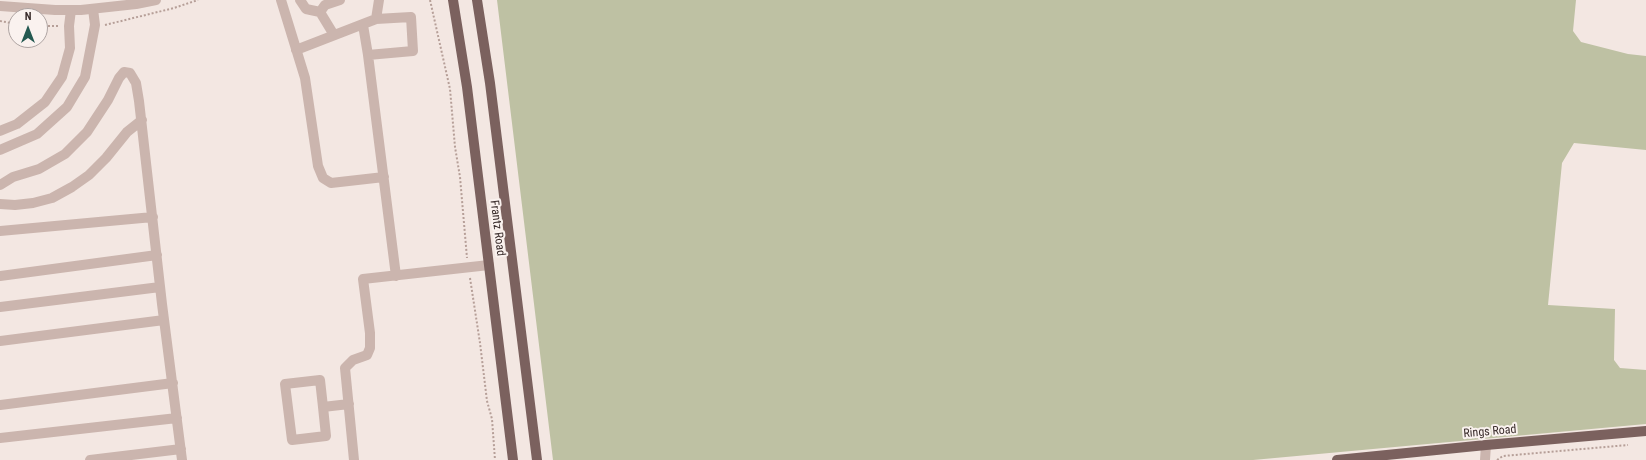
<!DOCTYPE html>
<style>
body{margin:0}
#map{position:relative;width:1646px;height:460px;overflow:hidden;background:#f3e7e2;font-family:"Roboto Condensed",sans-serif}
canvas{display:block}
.north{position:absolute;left:8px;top:8px;width:40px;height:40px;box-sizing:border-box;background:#faf2ef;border:1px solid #ada3a1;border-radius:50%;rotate:0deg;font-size:11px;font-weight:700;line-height:16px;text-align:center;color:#3a2d2c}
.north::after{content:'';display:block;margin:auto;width:14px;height:18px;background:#245951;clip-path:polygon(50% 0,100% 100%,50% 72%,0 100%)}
</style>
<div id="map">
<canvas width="1646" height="460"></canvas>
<div class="north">N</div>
</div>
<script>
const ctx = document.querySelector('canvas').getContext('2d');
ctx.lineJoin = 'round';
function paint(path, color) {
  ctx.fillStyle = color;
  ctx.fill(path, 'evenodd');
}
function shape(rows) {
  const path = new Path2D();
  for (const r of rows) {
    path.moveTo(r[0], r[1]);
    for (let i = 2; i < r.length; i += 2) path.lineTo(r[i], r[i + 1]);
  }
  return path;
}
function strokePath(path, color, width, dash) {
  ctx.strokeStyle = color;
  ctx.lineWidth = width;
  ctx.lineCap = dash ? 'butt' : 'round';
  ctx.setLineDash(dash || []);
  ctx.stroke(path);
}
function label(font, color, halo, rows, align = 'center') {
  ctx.font = font + ' "Roboto Condensed",sans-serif';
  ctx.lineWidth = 4;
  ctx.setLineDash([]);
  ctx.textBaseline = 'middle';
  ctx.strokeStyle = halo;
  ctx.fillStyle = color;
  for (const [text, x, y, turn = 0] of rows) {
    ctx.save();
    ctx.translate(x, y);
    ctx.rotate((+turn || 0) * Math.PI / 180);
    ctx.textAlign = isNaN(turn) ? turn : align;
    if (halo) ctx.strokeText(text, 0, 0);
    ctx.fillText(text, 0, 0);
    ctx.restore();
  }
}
paint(shape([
 [497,0,1576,0,1573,31,1581,42,1628,54,1646,56,1646,150,1574,143,1562,163,1548,305,1615,309,1614,360,1620,368,1646,370,1646,424,1253,460,553,460]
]), '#bec1a3');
strokePath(shape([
 [430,0,450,89,455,147,460,177,467,258],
 [0,21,16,24],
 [105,25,174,8,198,0],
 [40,26,59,26],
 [470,278,480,343,487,401,492,419,495,460],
 [1497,460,1503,456,1628,445]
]), '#b69f98', 2, [2, 2]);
strokePath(shape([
 [281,0,305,78,318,166,323,178,331,183,384,177],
 [300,0,306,9,320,12,334,35],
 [0,6,55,10,81,10,136,4,156,0],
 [320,12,325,5,340,0],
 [376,19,379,0],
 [296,50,376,19,411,17,413,51,368,55,363,25],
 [368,55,396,276],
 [0,131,17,124,45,102,62,77,70,48,69,26,71,10],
 [0,150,37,134,67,107,85,77,95,25,93,9],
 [0,185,13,177,39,169,65,154,87,132,108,100,119,78,124,72,130,73,136,83,139,101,162,304,182,460],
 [0,204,15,205,33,203,52,198,72,187,89,175,106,158,127,132,142,120],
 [0,231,153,217],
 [0,276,157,255],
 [0,307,160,287],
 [0,341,164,320],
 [0,405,173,383],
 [323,407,326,436,292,440,285,384,320,380,323,407,349,404],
 [0,438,177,418],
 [90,460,181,449],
 [354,460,345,368,353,360,367,355,370,348,370,333,363,279,489,265],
 [1485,460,1486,445]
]), '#cbb5ae', 10);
strokePath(shape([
 [453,0,467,87,513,460],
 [477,0,490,83,537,460],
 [1337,460,1486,445,1646,431]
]), '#7b615e', 10);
label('12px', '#3a2d2c', '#faf2ef', [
 ["Frantz Road",497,228,83],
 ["Rings Road",1490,432,-5]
]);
</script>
